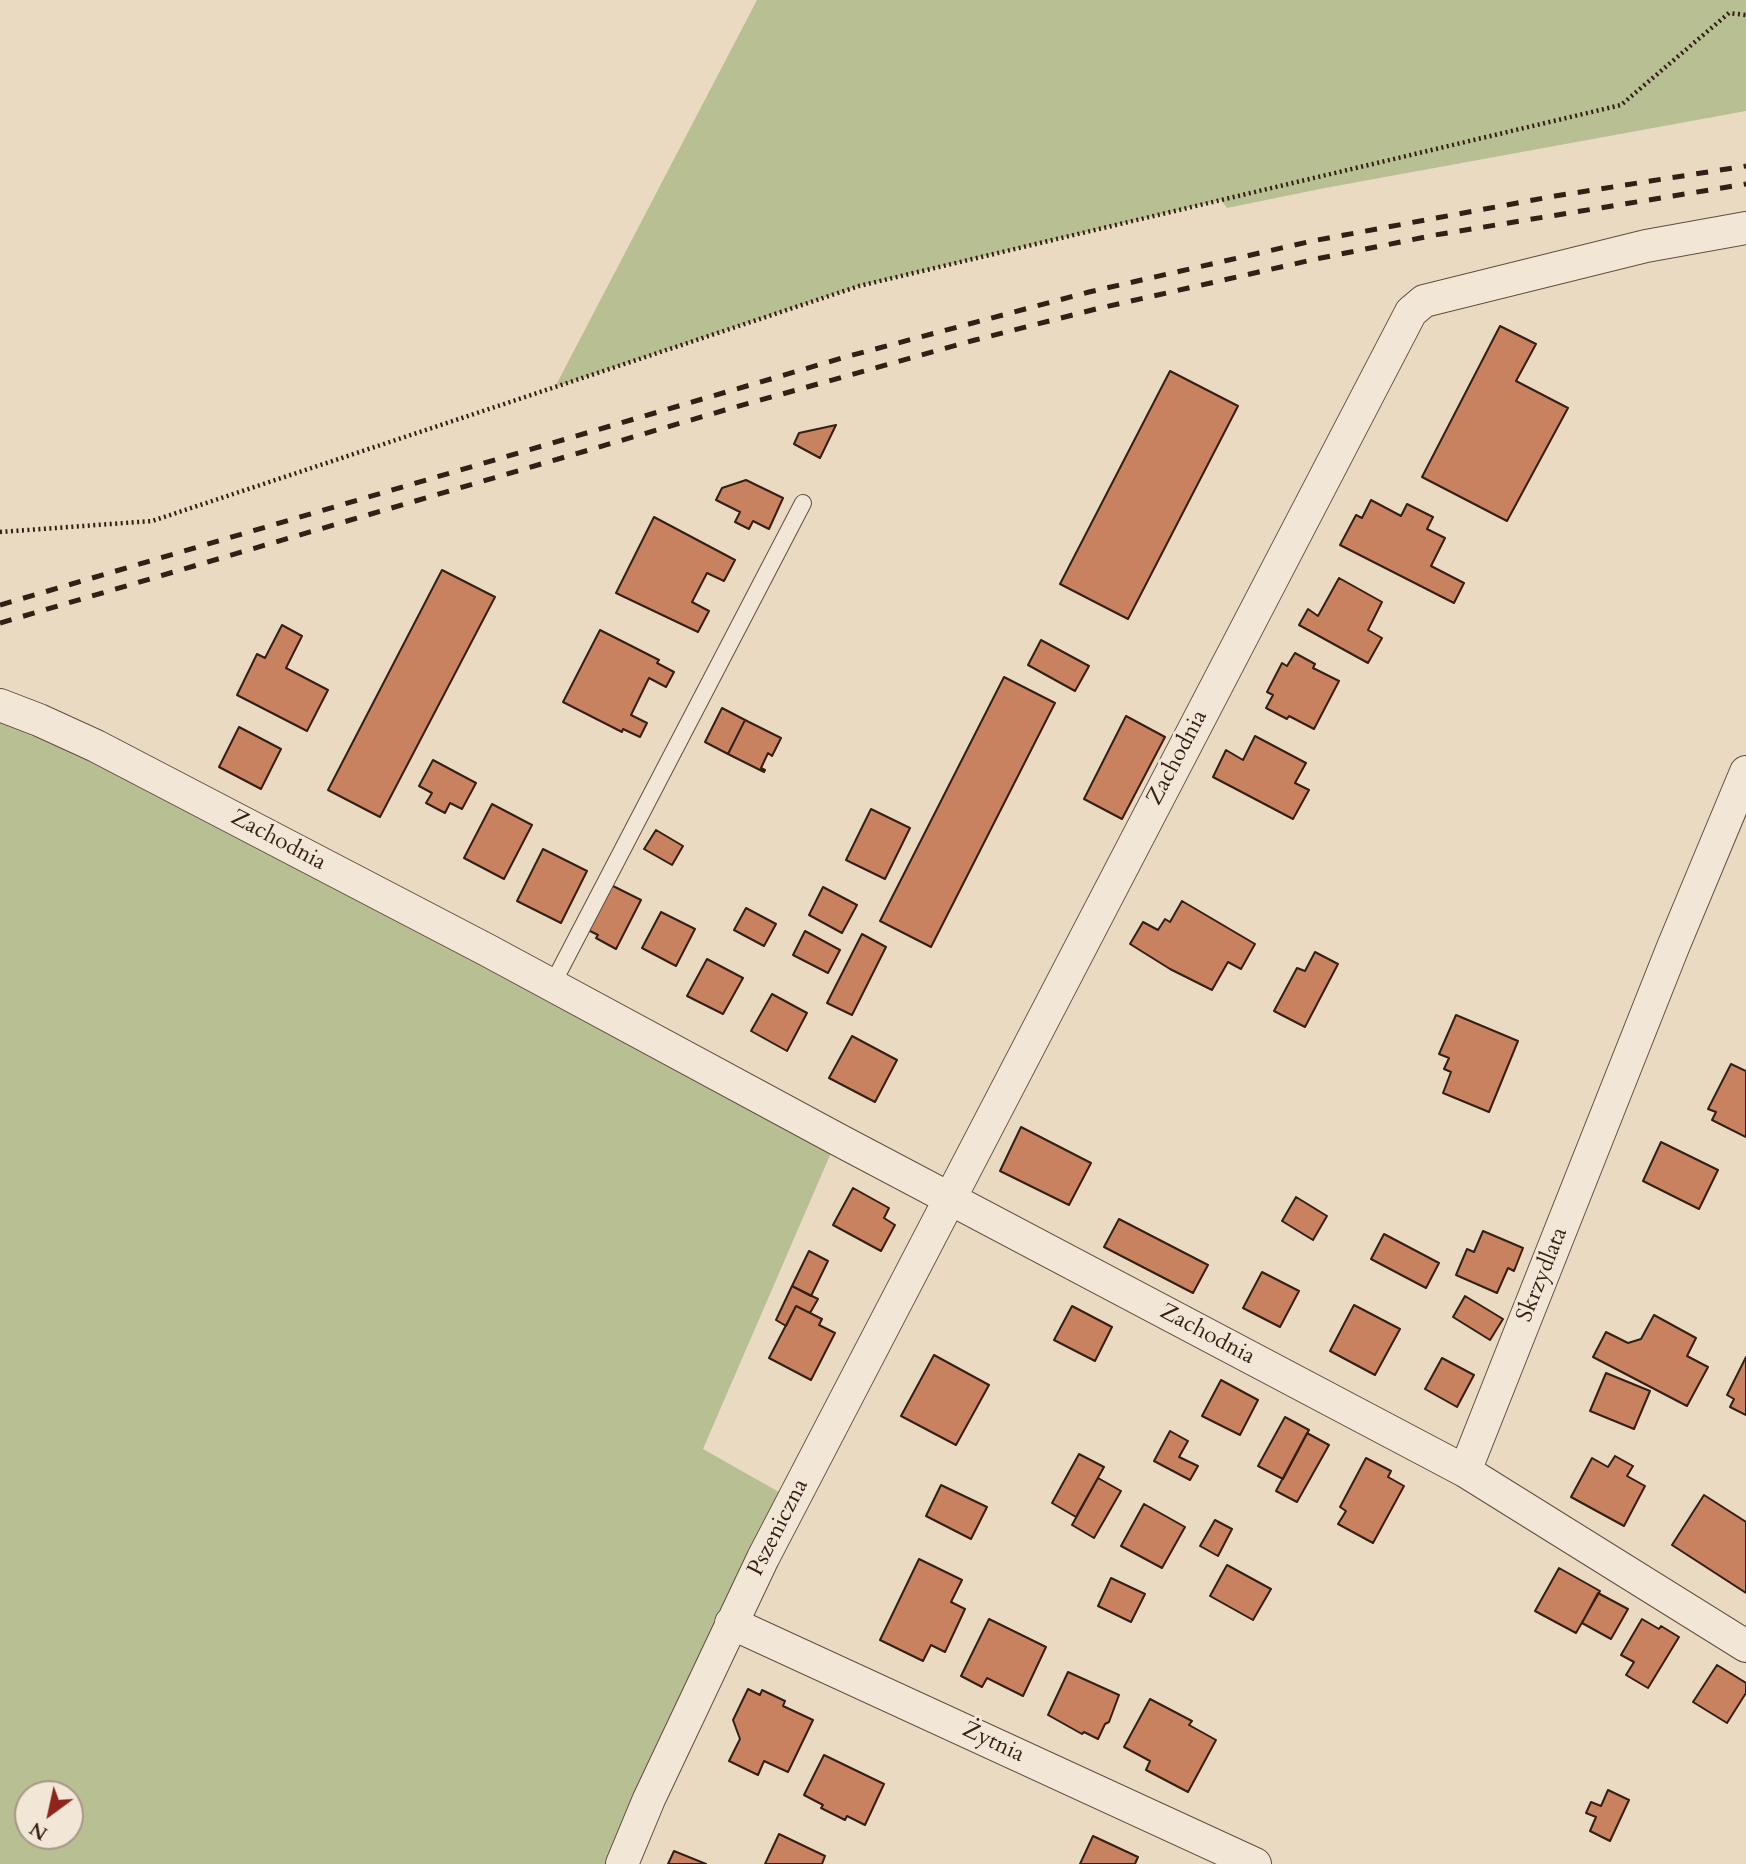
<!DOCTYPE html>
<meta charset="utf-8">
<style>
body{margin:0}
#map{position:relative;width:1746px;height:1864px;overflow:hidden;background:#ebdac2;font-family:Cardo,serif}
canvas{display:block}
.north{position:absolute;left:14px;top:1780px;width:70px;height:70px;box-sizing:border-box;background:#f2e7d7;border:2px solid #a69789;border-radius:50%;rotate:213deg;font-size:19px;font-weight:700;line-height:28px;text-align:center;color:#351e15}
.north::after{content:'';display:block;margin:auto;width:24px;height:32px;background:#8f2418;clip-path:polygon(50% 0,100% 100%,50% 72%,0 100%)}
</style>
<div id="map">
<canvas width="1746" height="1864"></canvas>
<div class="north">N</div>
</div>
<script>
const ctx = document.querySelector('canvas').getContext('2d');
ctx.lineJoin = 'round';
function paint(path, color) {
  ctx.fillStyle = color;
  ctx.fill(path, 'evenodd');
}
function shape(rows) {
  const path = new Path2D();
  for (const r of rows) {
    path.moveTo(r[0], r[1]);
    for (let i = 2; i < r.length; i += 2) path.lineTo(r[i], r[i + 1]);
  }
  return path;
}
function strokePath(path, color, width, dash) {
  ctx.strokeStyle = color;
  ctx.lineWidth = width;
  ctx.lineCap = dash ? 'butt' : 'round';
  ctx.setLineDash(dash || []);
  ctx.stroke(path);
}
function label(font, color, halo, rows, align = 'center') {
  ctx.font = font + ' Cardo,serif';
  ctx.lineWidth = 6;
  ctx.setLineDash([]);
  ctx.textBaseline = 'middle';
  ctx.strokeStyle = halo;
  ctx.fillStyle = color;
  for (const [text, x, y, turn = 0] of rows) {
    ctx.save();
    ctx.translate(x, y);
    ctx.rotate((+turn || 0) * Math.PI / 180);
    ctx.textAlign = isNaN(turn) ? turn : align;
    if (halo) ctx.strokeText(text, 0, 0);
    ctx.fillText(text, 0, 0);
    ctx.restore();
  }
}
paint(shape([
 [757,0,1746,0,1746,111,1325,188,1227,208,1221,200,859,286,555,387],
 [0,705,837,1139,703,1449,793,1500,622,1864,0,1864],
 [28,1794,70,1794,70,1836,28,1836]
]), '#b8bf92');
const building = shape([
 [1500,326,1536,344,1516,381,1568,408,1507,521,1422,477,1500,326],
 [1170,371,1238,406,1128,619,1060,584,1170,371],
 [836,425,820,458,794,444,799,433,836,425],
 [746,480,783,498,769,529,753,521,749,529,735,522,740,512,716,500,722,488,746,480],
 [1371,500,1401,516,1407,504,1433,517,1427,529,1445,538,1431,566,1464,583,1454,603,1340,545,1356,515,1362,518,1371,500],
 [654,517,735,560,724,581,707,573,692,602,709,611,698,632,616,593,654,517],
 [442,570,495,597,380,817,328,790,442,570],
 [1339,578,1382,602,1368,630,1382,638,1368,663,1299,625,1308,609,1318,616,1339,578],
 [282,625,302,636,286,668,328,690,307,731,237,695,257,654,265,658,282,625],
 [600,630,659,660,657,663,674,672,666,687,649,678,631,715,647,723,640,737,623,729,622,732,563,702,600,630],
 [1041,640,1089,666,1075,691,1028,665,1041,640],
 [1295,653,1315,664,1313,668,1339,681,1314,729,1289,716,1287,719,1266,708,1273,695,1267,692,1282,663,1287,666,1295,653],
 [1004,677,1055,703,931,947,880,921,1004,677],
 [722,708,745,720,728,754,705,742,722,708],
 [1126,716,1165,737,1122,819,1084,799,1126,716],
 [745,720,781,738,772,756,768,753,761,768,765,770,764,772,728,754,745,720],
 [239,727,281,749,261,789,219,767,239,727],
 [1255,736,1306,763,1295,783,1309,790,1293,819,1213,777,1226,750,1243,760,1255,736],
 [433,760,476,783,462,809,450,803,445,813,426,803,432,793,419,786,433,760],
 [492,804,532,825,504,879,464,858,492,804],
 [871,809,910,828,885,879,846,860,871,809],
 [656,830,683,846,672,865,644,849,656,830],
 [543,849,587,871,561,923,517,901,543,849],
 [607,883,641,900,616,949,596,938,598,935,584,928,607,883],
 [823,887,857,905,842,933,809,915,823,887],
 [1182,901,1255,944,1241,969,1228,962,1212,990,1170,969,1130,944,1143,922,1158,930,1165,919,1170,922,1182,901],
 [746,908,776,924,764,946,734,930,746,908],
 [661,912,695,929,676,966,642,948,661,912],
 [805,931,840,950,828,973,793,955,805,931],
 [862,934,886,947,852,1015,827,1003,862,934],
 [1315,952,1338,964,1305,1027,1274,1011,1297,968,1305,971,1315,952],
 [707,959,743,978,723,1014,687,996,707,959],
 [772,994,807,1013,787,1051,751,1031,772,994],
 [1456,1015,1518,1041,1489,1112,1443,1093,1451,1072,1444,1069,1449,1058,1439,1054,1456,1015],
 [852,1036,897,1060,875,1102,829,1078,852,1036],
 [1731,1064,1746,1071,1746,1137,1712,1120,1716,1112,1708,1109,1731,1064],
 [1021,1127,1091,1163,1069,1205,1000,1171,1021,1127],
 [1661,1142,1718,1170,1699,1209,1643,1181,1661,1142],
 [853,1188,889,1208,884,1218,895,1225,881,1251,833,1225,853,1188],
 [1296,1197,1327,1216,1313,1240,1282,1221,1296,1197],
 [1119,1219,1208,1265,1193,1293,1104,1247,1119,1219],
 [1483,1231,1523,1248,1514,1271,1508,1268,1497,1293,1456,1275,1467,1249,1474,1252,1483,1231],
 [1384,1234,1439,1263,1426,1288,1371,1259,1384,1234],
 [809,1251,828,1261,811,1296,792,1286,809,1251],
 [1262,1272,1299,1291,1280,1327,1243,1308,1262,1272],
 [792,1286,818,1299,810,1313,796,1306,786,1326,776,1320,792,1286],
 [1465,1296,1503,1319,1490,1340,1453,1317,1465,1296],
 [1354,1305,1400,1329,1375,1375,1330,1351,1354,1305],
 [796,1306,822,1319,819,1325,835,1333,811,1380,769,1358,796,1306],
 [1072,1306,1112,1327,1095,1361,1054,1340,1072,1306],
 [1654,1315,1696,1338,1687,1356,1708,1367,1687,1406,1593,1357,1606,1332,1628,1343,1641,1339,1654,1315],
 [934,1355,989,1385,956,1445,901,1416,934,1355],
 [1746,1357,1746,1415,1730,1407,1734,1399,1727,1395,1746,1357],
 [1442,1358,1474,1375,1457,1407,1425,1389,1442,1358],
 [1606,1373,1650,1391,1634,1429,1590,1411,1606,1373],
 [1221,1380,1258,1400,1240,1435,1202,1416,1221,1380],
 [1285,1417,1309,1430,1283,1479,1258,1466,1285,1417],
 [1170,1431,1188,1441,1179,1457,1198,1466,1190,1480,1154,1461,1170,1431],
 [1307,1433,1329,1445,1297,1502,1276,1491,1307,1433],
 [1079,1454,1104,1467,1076,1517,1052,1503,1079,1454],
 [1615,1456,1633,1466,1627,1476,1645,1486,1624,1526,1571,1497,1592,1458,1608,1467,1615,1456],
 [1366,1458,1391,1471,1388,1477,1404,1486,1373,1543,1338,1524,1346,1511,1340,1507,1366,1458],
 [1098,1478,1121,1491,1094,1538,1072,1525,1098,1478],
 [941,1485,987,1507,971,1539,926,1516,941,1485],
 [1704,1495,1746,1522,1746,1593,1672,1545,1704,1495],
 [1144,1504,1185,1527,1162,1568,1121,1546,1144,1504],
 [1215,1520,1232,1529,1218,1556,1200,1546,1215,1520],
 [919,1559,962,1580,951,1602,965,1609,945,1652,931,1645,923,1661,880,1640,919,1559],
 [1227,1565,1271,1589,1253,1620,1210,1596,1227,1565],
 [1559,1568,1600,1591,1576,1633,1535,1611,1559,1568],
 [1111,1578,1145,1594,1131,1622,1098,1606,1111,1578],
 [1598,1593,1628,1609,1611,1639,1582,1623,1598,1593],
 [989,1619,1046,1647,1023,1696,987,1678,982,1687,961,1676,989,1619],
 [1642,1619,1659,1629,1661,1626,1679,1637,1648,1688,1626,1675,1634,1662,1621,1655,1642,1619],
 [1717,1665,1746,1683,1746,1693,1727,1723,1693,1702,1717,1665],
 [1068,1672,1119,1695,1109,1722,1105,1724,1098,1739,1084,1732,1082,1734,1048,1715,1068,1672],
 [748,1689,760,1695,762,1690,785,1701,783,1706,813,1720,788,1772,764,1761,758,1775,729,1761,740,1739,733,1720,748,1689],
 [1150,1699,1192,1721,1189,1725,1216,1740,1188,1792,1146,1770,1150,1761,1124,1747,1150,1699],
 [824,1755,884,1784,865,1825,847,1816,845,1820,821,1808,823,1805,804,1795,824,1755],
 [1608,1790,1629,1800,1610,1841,1590,1831,1596,1817,1586,1813,1591,1802,1601,1806,1608,1790],
 [779,1834,825,1856,822,1864,765,1864,779,1834],
 [1093,1836,1138,1857,1135,1864,1080,1864,1093,1836],
 [674,1851,706,1864,668,1864,674,1851]
]);
paint(building, '#c8825f');
strokePath(building, '#351e15', 2);
const service = shape([
 [552,985,803,503]
]);
const minor = shape([
 [0,705,39,720,96,746,487,950,837,1139,1465,1471,1746,1646],
 [1465,1471,1673,947,1746,772],
 [731,1623,1255,1864],
 [622,1864,649,1799,763,1558,1411,312,1424,301,1646,246,1746,228]
]);
strokePath(service, '#624d40', 18);
strokePath(minor, '#624d40', 34);
strokePath(shape([
 [0,532,152,521,859,286,1621,105,1729,13,1746,15]
]), '#351e15', 4.5, [2, 3.5]);
strokePath(service, '#f2e7d7', 16);
strokePath(minor, '#f2e7d7', 32);
strokePath(shape([
 [0,605,849,356,1089,292,1312,241,1555,196,1746,166],
 [0,623,725,410,975,340,1096,309,1316,259,1435,235,1746,184]
]), '#351e15', 5, [12, 12]);
label('23px', '#351e15', '#f2e7d7', [
 ["Zachodnia",1178,758,-62],
 ["Zachodnia",278,841,28],
 ["Skrzydlata",1543,1275,-68],
 ["Zachodnia",1207,1335,28],
 ["Pszeniczna",779,1528,-63],
 ["Żytnia",993,1743,25]
]);
</script>
